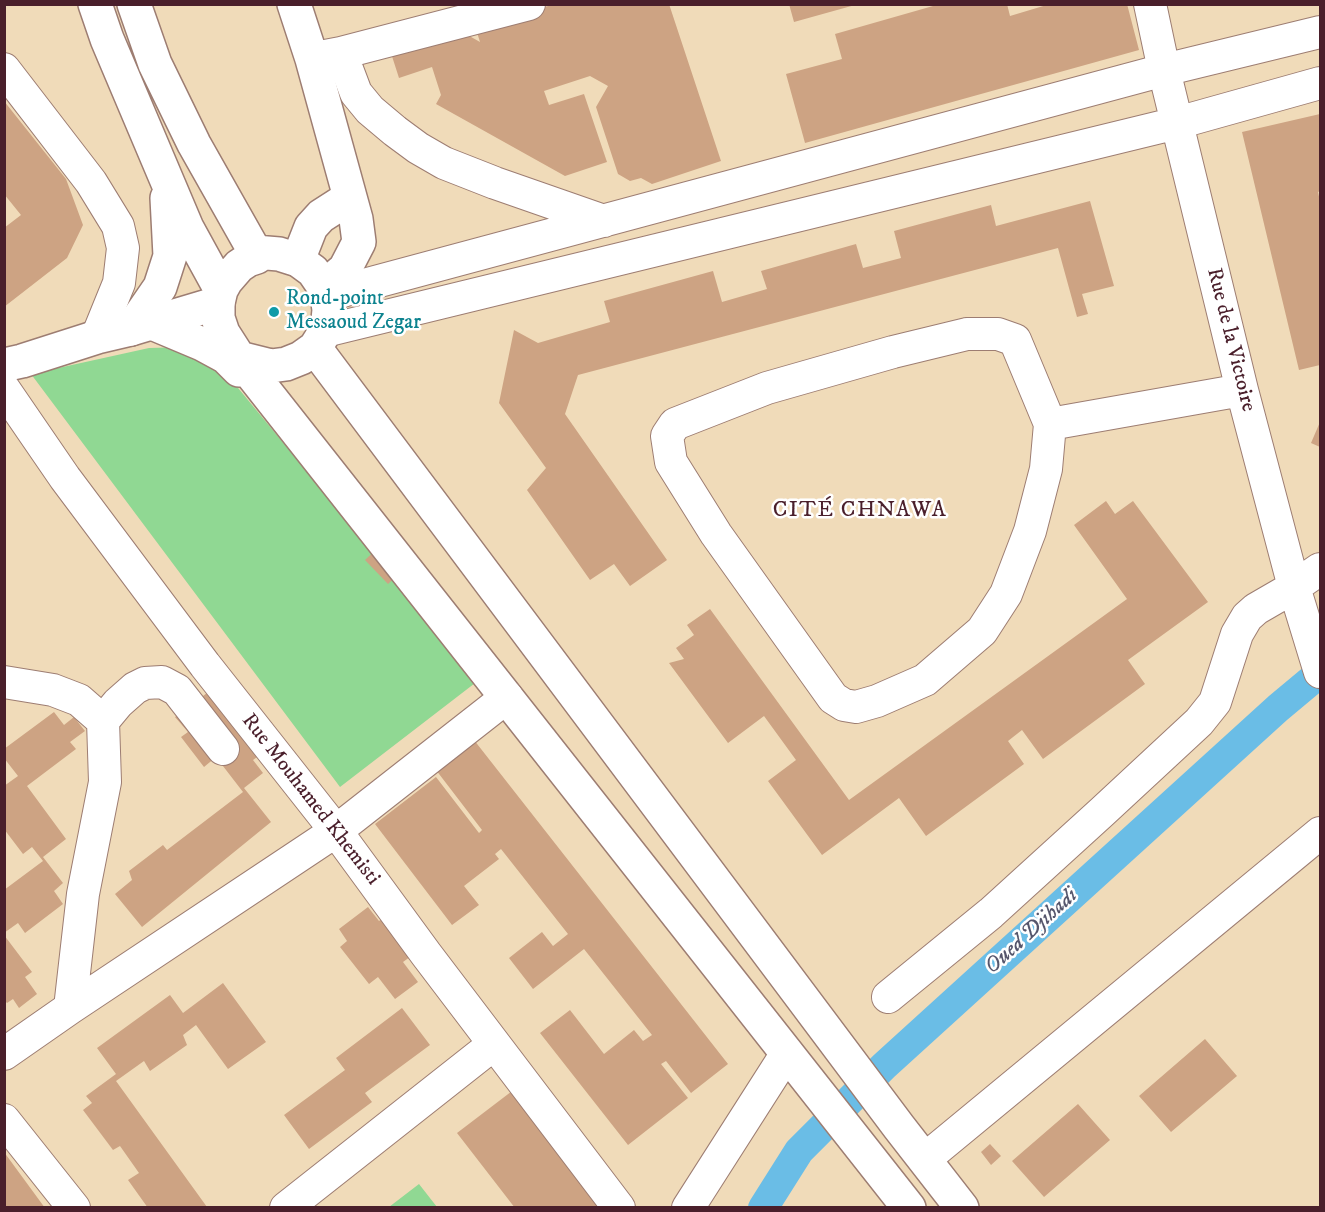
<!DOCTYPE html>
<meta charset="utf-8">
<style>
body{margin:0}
#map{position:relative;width:1325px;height:1212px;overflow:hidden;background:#f0dbb9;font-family:"IM FELL DW Pica",serif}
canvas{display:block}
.frame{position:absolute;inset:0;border:6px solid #4a1f2b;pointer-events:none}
</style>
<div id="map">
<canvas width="1325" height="1212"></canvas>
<div class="frame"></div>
</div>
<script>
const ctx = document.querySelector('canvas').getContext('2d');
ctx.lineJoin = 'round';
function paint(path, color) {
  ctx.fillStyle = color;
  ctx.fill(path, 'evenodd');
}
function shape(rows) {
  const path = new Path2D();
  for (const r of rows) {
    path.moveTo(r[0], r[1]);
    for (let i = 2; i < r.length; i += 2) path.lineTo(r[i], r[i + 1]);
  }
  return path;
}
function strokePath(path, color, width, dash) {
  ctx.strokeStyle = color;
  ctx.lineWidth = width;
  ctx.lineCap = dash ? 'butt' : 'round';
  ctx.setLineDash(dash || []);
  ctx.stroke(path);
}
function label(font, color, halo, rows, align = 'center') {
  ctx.font = font + ' "IM FELL DW Pica",serif';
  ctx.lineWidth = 5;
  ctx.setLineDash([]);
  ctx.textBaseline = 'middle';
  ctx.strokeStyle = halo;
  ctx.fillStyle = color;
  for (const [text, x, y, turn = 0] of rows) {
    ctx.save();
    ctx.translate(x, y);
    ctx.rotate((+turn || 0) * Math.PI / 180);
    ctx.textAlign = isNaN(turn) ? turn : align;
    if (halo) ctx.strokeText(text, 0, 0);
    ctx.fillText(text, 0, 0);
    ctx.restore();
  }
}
paint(shape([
 [185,347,210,354,479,680,340,787,31,374,149,348],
 [419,1184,437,1207,389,1207]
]), '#90d893');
strokePath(shape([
 [763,1208,799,1151,884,1066,1278,708,1320,673]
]), '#6abde6', 30);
paint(shape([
 [557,4,669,4,721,161,652,184,641,178,630,181,618,174,596,107,608,86,590,76,544,91,549,105,584,94,607,162,565,176,436,104,441,95,432,67,399,78,390,50,464,33,480,42,474,23],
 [789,4,855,4,855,5,794,22],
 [940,4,1007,4,1010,16,1050,4,1127,4,1139,50,805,143,786,74,842,59,835,34],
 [4,101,66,179,83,225,67,258,4,307,4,228,21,215,4,194],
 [1320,114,1320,191,1318,192,1320,201,1320,365,1299,370,1242,132],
 [1090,201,1114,286,1082,294,1088,314,1077,317,1058,248,578,375,565,414,667,560,630,586,614,564,590,580,527,490,546,468,499,403,514,330,538,343,610,322,604,301,713,271,722,302,767,289,761,271,856,244,863,268,901,258,894,231,991,205,996,226],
 [1320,422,1320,447,1311,443],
 [1106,501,1115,514,1133,501,1208,602,1128,660,1145,684,1043,759,1022,730,1008,741,1024,764,926,836,899,798,822,855,768,781,796,760,764,716,728,743,669,663,684,659,676,648,694,635,687,625,710,609,849,800,1127,599,1074,525],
 [381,545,404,569,388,584,365,560],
 [211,690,260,755,253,760,263,773,244,788,271,822,142,927,115,894,132,880,129,871,163,845,167,850,243,792,216,757,204,767,181,737,188,732,175,717],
 [54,712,64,725,74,717,85,731,70,742,76,749,27,786,66,839,43,857,63,883,54,891,63,904,25,933,18,923,4,933,4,890,43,861,32,847,23,854,4,829,4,786,18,776,4,758,4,749],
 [474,740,728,1064,691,1093,666,1061,661,1064,688,1098,628,1145,540,1033,570,1010,604,1054,634,1030,643,1041,652,1035,584,949,533,989,509,958,542,932,553,946,568,934,501,849,495,854,499,859,464,886,479,905,452,925,375,824,436,777,479,833,482,830,436,770],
 [368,907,379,921,386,916,414,954,403,962,418,982,395,999,378,977,369,984,340,947,347,941,339,929],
 [4,935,32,972,25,977,37,994,19,1008,13,999,7,1003,4,1000],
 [223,983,266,1042,228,1069,196,1025,183,1035,187,1045,150,1071,144,1061,116,1081,207,1207,148,1208,128,1180,139,1173,120,1146,113,1150,83,1110,92,1103,86,1096,116,1074,97,1048,170,995,183,1013],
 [402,1008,430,1045,365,1093,372,1102,309,1149,284,1115,345,1070,336,1058],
 [1205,1039,1237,1076,1171,1132,1139,1096],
 [520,1085,613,1208,515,1208,457,1133],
 [1078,1104,1110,1140,1044,1197,1012,1161],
 [990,1144,1001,1156,991,1165,981,1152],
 [4,1152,45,1208,4,1208]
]), '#cda383');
const minor = shape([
 [1150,4,1164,70,1242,390,1294,587,1320,672],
 [341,53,356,93,370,110,395,131,418,148,444,163,495,183,604,221],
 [320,57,341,53,529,4],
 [4,69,91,182,118,226,123,248,119,283,97,337],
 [327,295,1164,70,1320,32],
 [325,331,1177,123,1320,83],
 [967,334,998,334,1015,340,1050,424,1046,469,1030,531,1006,594,982,631,925,680,877,701,856,707,844,705,833,698,716,534,671,462,667,436,675,424,767,388,893,352,967,334],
 [4,389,65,478,205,665,336,831,426,954,619,1208],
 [1050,424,1242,390],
 [4,682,53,690,79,700,103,721,105,782,83,894,70,1008],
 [103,721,118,703,135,688,145,683,162,682,177,690,223,749],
 [888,997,991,913,1102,812,1199,722,1215,702,1237,634,1247,617,1256,609,1294,587,1320,569],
 [4,1054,70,1008,336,831,507,697],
 [4,1120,74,1208],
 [925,1159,1320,833],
 [286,1208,494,1044],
 [688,1208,787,1053]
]);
const tertiary = shape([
 [294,4,312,59,356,219,359,242,345,269,324,287],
 [298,260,311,227,321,216,349,198]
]);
const secondary = shape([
 [4,365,22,361,97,337,131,329,218,303]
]);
const primary = shape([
 [95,4,107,39,187,228,221,290],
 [134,4,155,64,194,144,255,252],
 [255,252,279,254,298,260,313,271,324,287,327,295,329,310,328,320,325,331,320,340,315,348,301,358,286,364,271,366,239,358,223,333,218,318,218,303,221,290,226,281,239,266,248,260,257,257,255,252],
 [152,323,202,344,226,357,239,370],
 [131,329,160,287,170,256,167,198],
 [315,348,899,1127,962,1208],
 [239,358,909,1208]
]);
strokePath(minor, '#9d7d72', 34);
strokePath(tertiary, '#9d7d72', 36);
strokePath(secondary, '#9d7d72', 36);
strokePath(primary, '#9d7d72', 36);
strokePath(minor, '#fff', 32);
strokePath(tertiary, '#fff', 33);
strokePath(secondary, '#fff', 33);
strokePath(primary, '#fff', 33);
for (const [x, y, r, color] of [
 [274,312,6,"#0f9aa8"]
]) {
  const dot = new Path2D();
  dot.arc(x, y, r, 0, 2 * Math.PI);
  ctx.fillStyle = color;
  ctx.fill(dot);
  strokePath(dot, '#fff', 2);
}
label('21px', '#0d838f', '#fff', [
 ["Rond-point",286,300],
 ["Messaoud Zegar",286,324]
], 'left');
label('21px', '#4a1f2b', '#fff', [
 ["Rue de la Victoire",1230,340,76],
 ["Rue Mouhamed Khemisti",310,800,52]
]);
ctx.letterSpacing = '1.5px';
label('22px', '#4a1f2b', '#fff', [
 ["CITÉ CHNAWA",860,511]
]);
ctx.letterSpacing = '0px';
label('italic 22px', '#55566c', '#fff', [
 ["Oued Djihadi",1032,932,-42]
]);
</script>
